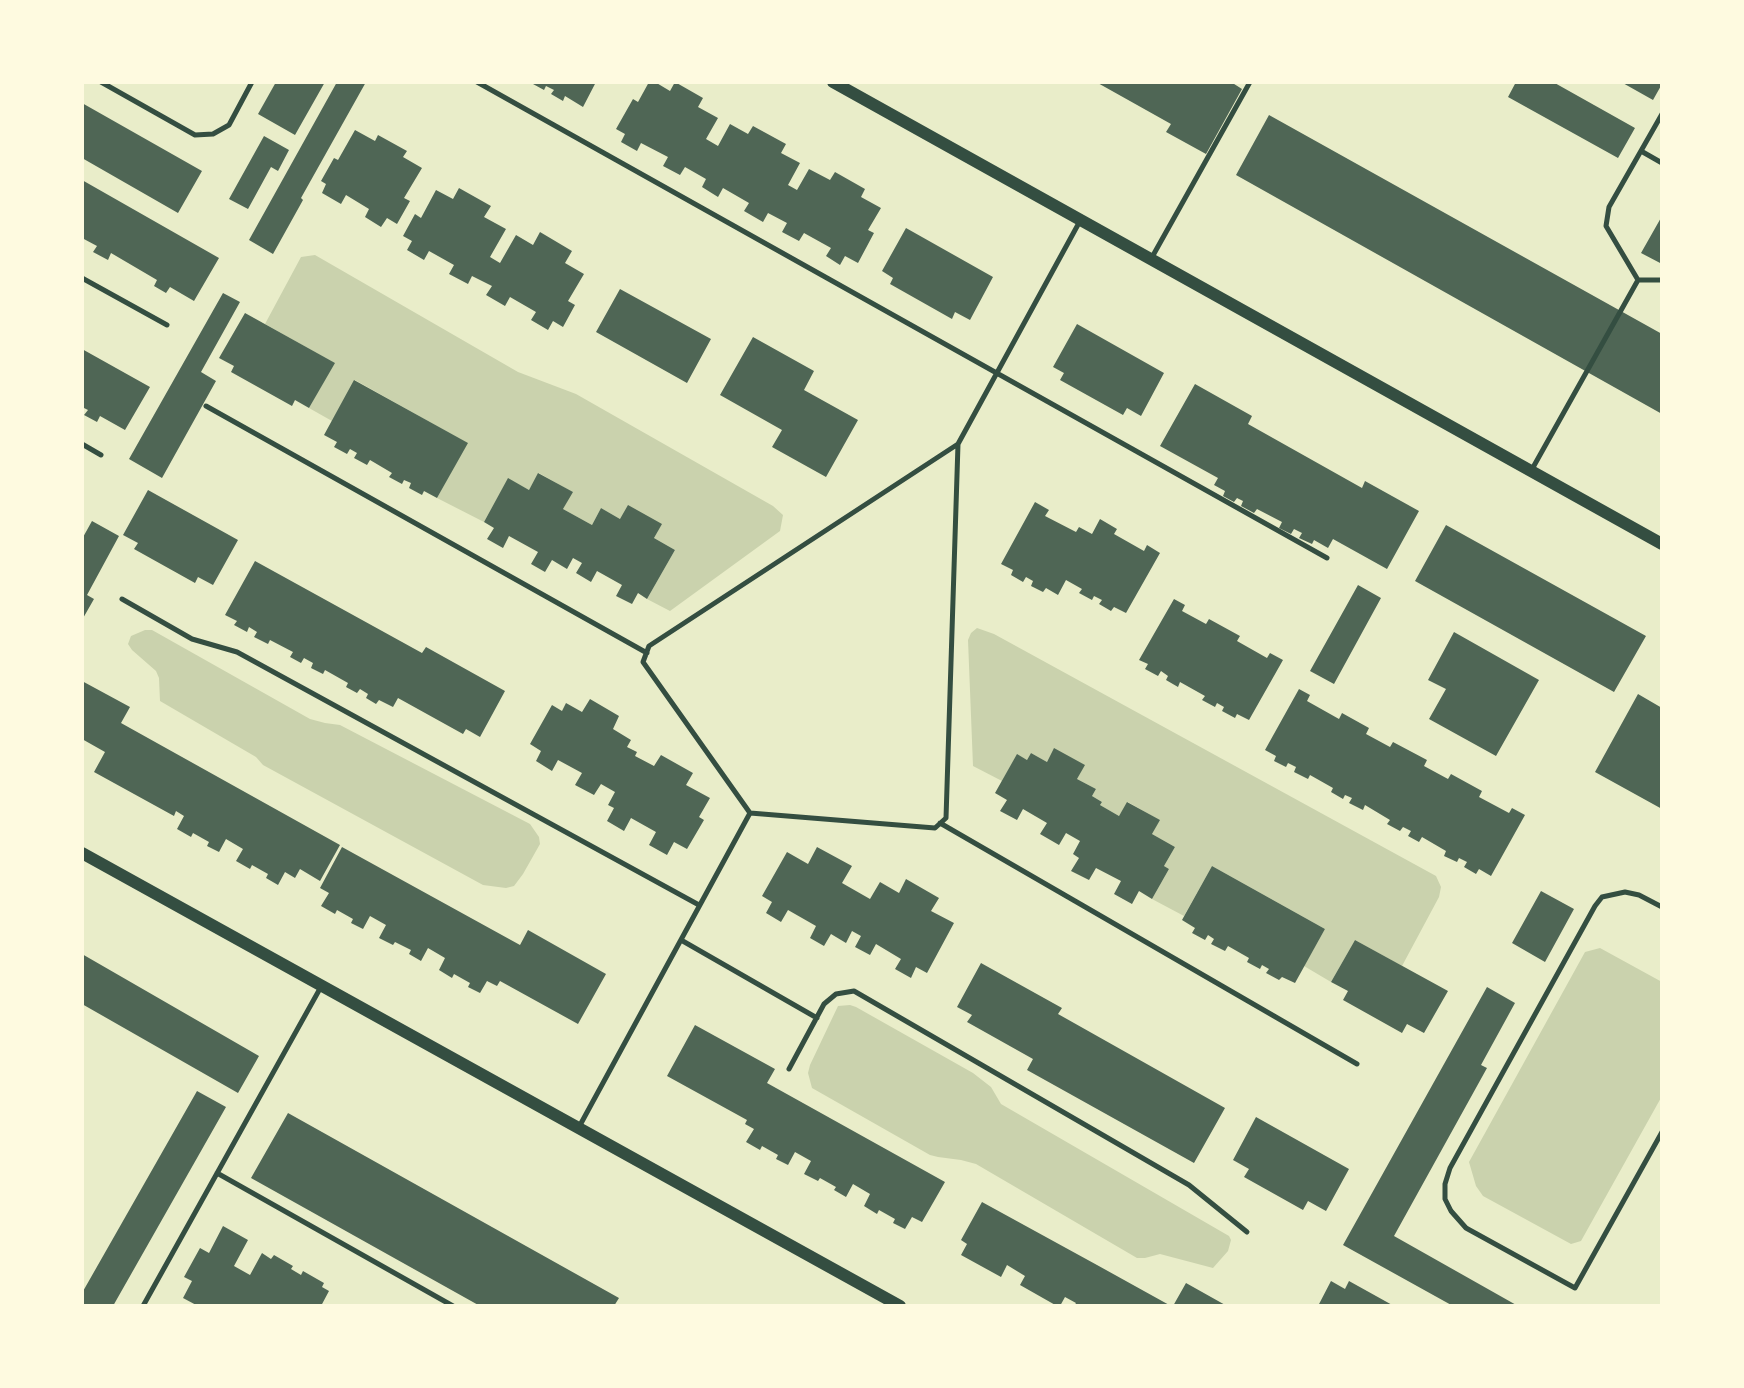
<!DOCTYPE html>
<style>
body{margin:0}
#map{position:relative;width:1744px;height:1388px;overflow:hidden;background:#e9edc9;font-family:Helvetica,sans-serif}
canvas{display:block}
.frame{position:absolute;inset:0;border:84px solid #fefae0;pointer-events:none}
</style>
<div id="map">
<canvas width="1744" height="1388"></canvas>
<div class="frame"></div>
</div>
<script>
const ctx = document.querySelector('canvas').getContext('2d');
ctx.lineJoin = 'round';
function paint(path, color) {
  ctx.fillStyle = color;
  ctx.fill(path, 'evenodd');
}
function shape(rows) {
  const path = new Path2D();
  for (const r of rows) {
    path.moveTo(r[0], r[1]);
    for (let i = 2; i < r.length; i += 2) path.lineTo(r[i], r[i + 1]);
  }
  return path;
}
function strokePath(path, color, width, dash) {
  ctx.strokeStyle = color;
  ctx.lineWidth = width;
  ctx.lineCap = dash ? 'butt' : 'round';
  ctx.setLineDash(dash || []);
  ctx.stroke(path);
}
paint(shape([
 [315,255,518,372,576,394,773,506,783,515,780,531,670,611,647,599,675,550,654,538,661,525,620,519,601,508,592,525,563,509,572,492,539,473,529,490,508,479,484,522,437,498,467,443,355,380,332,421,309,408,334,363,265,324,301,257],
 [977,628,994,634,1436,876,1441,887,1439,897,1402,966,1355,940,1331,982,1304,966,1325,929,1212,866,1184,916,1152,899,1169,869,1164,866,1175,847,1152,834,1159,820,1128,802,1119,816,1100,805,1102,802,1092,796,1096,789,1077,779,1084,765,1054,749,1047,762,1031,753,1027,760,1017,755,1002,781,973,766,968,640,971,633],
 [145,630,152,630,310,719,325,723,340,725,530,824,539,837,540,844,523,874,514,886,506,888,483,885,263,765,256,757,160,701,159,678,156,671,132,650,128,644,131,636],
 [1600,948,1662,982,1662,1096,1581,1241,1571,1244,1483,1196,1476,1186,1469,1162,1585,952],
 [850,1005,856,1007,973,1073,991,1087,1001,1104,1229,1236,1231,1240,1228,1251,1213,1268,1160,1254,1145,1258,1137,1258,976,1164,961,1160,938,1157,930,1155,812,1088,808,1073,810,1065,838,1006]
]), '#cad2ad');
paint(shape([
 [276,82,325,82,295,135,258,114],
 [337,82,366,82,301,198,303,200,273,254,249,240],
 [534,82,596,82,583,107,565,96,563,101,551,94,554,90,546,86,544,90,533,84],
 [649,82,655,82,670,91,675,82,703,98,698,107,718,118,706,139,718,146,730,124,748,134,753,126,786,144,781,153,800,163,788,185,797,190,809,169,830,180,835,172,865,189,861,197,881,208,868,230,874,233,858,263,845,256,840,265,826,256,831,248,804,233,799,241,782,232,787,223,768,213,763,222,744,211,749,203,723,188,718,197,702,187,706,179,685,167,680,175,663,166,668,157,641,143,637,151,621,142,625,134,616,129,633,99,638,102],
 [1096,82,1231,82,1242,89,1206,154,1166,132,1171,124],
 [1516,82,1553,82,1635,128,1618,158,1508,97],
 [1621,82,1662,82,1662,84,1653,100],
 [82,103,202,171,178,213,82,158],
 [1269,115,1662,334,1662,414,1236,175],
 [355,130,375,141,378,135,407,151,403,157,422,168,404,198,410,201,397,224,387,218,381,227,365,217,369,209,346,195,341,204,322,193,326,184,321,181,334,158,338,160],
 [264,136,289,150,278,171,271,167,248,209,229,199],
 [82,180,219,258,194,301,170,287,166,293,154,286,157,280,111,253,108,260,93,252,97,246,82,238],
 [459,188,491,206,484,217,506,229,490,257,500,263,516,235,533,245,540,232,572,251,565,263,584,274,568,301,575,305,563,327,553,321,548,330,531,320,536,312,510,297,505,306,486,295,492,286,472,276,468,284,449,274,454,265,429,251,424,260,407,250,412,241,403,236,415,214,421,218,436,190,453,199],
 [1662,216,1662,264,1641,253],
 [906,228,993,277,970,320,955,312,952,319,890,284,893,278,882,271],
 [620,289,711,339,687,383,596,332],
 [223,293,240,302,201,372,216,381,162,478,129,459],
 [245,313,335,363,309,408,295,400,292,406,231,372,234,366,219,358],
 [1077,324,1164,373,1141,416,1127,408,1123,415,1060,380,1064,373,1053,367],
 [753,337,814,371,804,390,858,420,826,477,772,447,782,430,720,395],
 [82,349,150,387,125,430,100,416,97,422,84,415,88,410,82,407],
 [354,380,468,443,437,498,424,491,422,495,409,488,411,483,404,480,402,484,389,477,392,473,370,460,367,465,354,458,357,453,350,449,347,454,334,447,337,442,324,435],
 [1195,384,1252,416,1248,424,1362,488,1365,481,1419,511,1387,569,1333,539,1328,548,1314,540,1312,544,1299,538,1302,533,1294,529,1291,534,1279,528,1282,522,1257,509,1254,513,1241,506,1243,501,1237,498,1234,502,1223,496,1225,491,1214,485,1218,478,1160,446],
 [538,473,573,492,563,509,592,525,601,508,620,519,628,505,662,524,654,538,675,550,647,599,638,593,632,604,616,596,622,585,597,571,591,582,576,573,582,563,573,558,567,569,552,560,545,572,531,564,538,552,509,536,503,548,487,539,494,528,484,522,508,478,529,490],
 [148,490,238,540,213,585,198,577,195,583,134,549,138,543,123,535],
 [1035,502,1049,510,1045,516,1076,532,1079,527,1092,534,1100,519,1117,529,1114,534,1144,551,1147,545,1160,553,1126,613,1114,607,1111,611,1099,604,1102,600,1094,596,1092,600,1079,593,1082,589,1066,580,1058,595,1046,588,1043,592,1031,586,1033,581,1026,577,1023,582,1011,575,1013,570,1001,564],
 [92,521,119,536,87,595,94,599,82,620,82,539],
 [1446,525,1646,636,1614,692,1415,581],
 [255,561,422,653,426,647,505,691,480,737,466,729,463,734,398,698,393,707,379,700,376,704,366,698,368,694,360,689,357,693,346,687,348,683,325,670,323,674,311,668,313,663,304,658,301,663,290,657,293,652,270,640,268,644,254,637,257,632,249,627,247,632,234,625,237,621,225,615],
 [1358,585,1381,598,1334,684,1310,671],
 [1174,599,1185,605,1182,611,1206,624,1209,619,1240,636,1237,641,1267,658,1270,653,1283,660,1249,720,1237,714,1235,718,1222,711,1224,707,1217,703,1215,707,1202,700,1205,696,1180,682,1178,687,1166,680,1168,676,1161,671,1158,676,1145,669,1148,664,1139,660],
 [1454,632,1539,680,1496,756,1429,719,1446,689,1428,680],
 [82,681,130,707,121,723,340,845,320,881,300,869,295,878,285,872,278,885,266,878,268,874,252,865,250,869,236,861,243,849,226,839,219,852,207,846,209,842,193,833,191,837,177,829,184,816,176,811,174,816,94,772,105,752,82,739],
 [1299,689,1310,695,1307,701,1339,719,1342,713,1369,728,1366,734,1390,747,1393,742,1427,760,1424,766,1448,779,1451,774,1482,791,1479,797,1509,813,1512,808,1525,815,1491,876,1479,869,1476,874,1464,867,1467,862,1459,858,1457,862,1444,856,1446,851,1422,837,1419,842,1408,836,1411,831,1403,827,1400,831,1387,824,1390,820,1365,805,1363,810,1349,803,1352,798,1345,795,1343,799,1331,792,1333,788,1310,775,1308,779,1294,772,1296,767,1288,763,1286,767,1274,761,1276,756,1265,750],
 [1638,694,1662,708,1662,809,1595,772],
 [590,699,619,716,613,729,631,740,627,747,637,752,635,756,654,766,661,755,693,773,686,785,710,798,699,817,704,820,687,849,674,842,667,855,649,845,656,832,631,818,624,831,607,821,614,808,608,805,615,792,601,784,594,795,575,785,582,773,558,760,552,771,536,761,541,751,530,744,552,705,562,711,566,703,582,712],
 [1054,748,1085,765,1077,779,1096,789,1092,796,1102,802,1100,805,1119,816,1127,802,1160,820,1152,834,1175,847,1164,866,1169,869,1152,899,1139,891,1132,904,1114,894,1121,881,1096,868,1089,880,1071,871,1079,858,1073,854,1080,841,1066,833,1059,845,1040,834,1047,823,1023,809,1017,820,1000,811,1007,800,995,793,1017,754,1027,760,1031,753,1047,762],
 [342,847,520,945,528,930,606,974,578,1024,500,981,497,986,487,981,480,993,468,987,470,983,454,974,452,978,439,970,445,958,428,948,421,961,409,954,411,950,395,942,393,945,379,938,386,925,370,916,363,929,351,923,353,919,337,910,335,914,321,906,329,893,320,888],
 [817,847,852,866,842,883,870,899,880,882,899,893,906,879,939,898,931,911,954,923,927,973,916,967,911,978,895,969,901,959,876,944,870,955,855,947,861,936,852,931,846,943,831,934,824,946,810,938,816,926,788,910,781,922,766,913,772,902,762,896,787,852,808,864],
 [1212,866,1325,929,1295,983,1282,977,1279,980,1266,973,1269,969,1262,965,1260,969,1247,962,1249,958,1228,946,1225,951,1211,944,1214,939,1208,935,1205,940,1192,933,1195,928,1182,920],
 [1541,891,1574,909,1545,962,1512,943],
 [1355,940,1448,991,1424,1033,1407,1024,1402,1033,1343,1000,1348,991,1331,982],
 [82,954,259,1056,238,1093,82,1004],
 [981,963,1062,1008,1058,1014,1225,1108,1194,1163,1027,1070,1033,1059,967,1022,972,1015,957,1007],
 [1487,987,1515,1003,1481,1065,1487,1068,1394,1236,1518,1306,1453,1306,1343,1245],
 [695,1025,775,1069,767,1083,945,1182,922,1222,912,1217,905,1229,893,1223,895,1219,879,1210,877,1214,864,1206,870,1194,853,1184,846,1197,834,1190,836,1187,820,1178,818,1181,804,1174,811,1161,795,1152,788,1165,776,1159,778,1155,762,1146,760,1150,746,1142,754,1129,745,1124,747,1120,667,1076],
 [197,1091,226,1107,113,1306,82,1306,82,1293],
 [288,1113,619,1298,614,1306,480,1306,251,1178],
 [1256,1117,1349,1169,1326,1211,1308,1201,1303,1210,1244,1177,1249,1169,1233,1160],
 [982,1202,1097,1265,1171,1306,1074,1306,1076,1303,1065,1297,1060,1306,1057,1306,1020,1285,1025,1276,1007,1265,1001,1277,961,1255,967,1244,961,1240],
 [223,1226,248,1240,234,1266,250,1275,262,1253,271,1259,274,1255,293,1266,291,1269,301,1275,303,1271,324,1283,322,1287,329,1291,321,1306,198,1306,183,1298,192,1281,184,1277,200,1248,209,1253],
 [1331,1281,1345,1289,1349,1281,1394,1306,1318,1306],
 [1186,1283,1227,1306,1173,1306]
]), '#4f6655');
strokePath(shape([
 [101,82,195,135,213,134,229,125,252,82],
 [477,82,1327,558],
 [1641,151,1662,163],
 [1151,259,1250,82],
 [82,278,167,325],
 [1638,280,1662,280],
 [206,406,647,653],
 [82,444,101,455],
 [958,444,649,646,643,662,750,813,935,828,946,818,958,444,1080,221],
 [1531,471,1638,280,1606,226,1609,207,1662,114],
 [122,599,192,639,237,652,699,905],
 [940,823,1357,1064],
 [1662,907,1639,895,1625,892,1602,897,1595,906,1450,1168,1445,1184,1445,1199,1451,1211,1466,1228,1575,1288,1662,1132],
 [681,940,817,1018],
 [789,1069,824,1004,836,994,854,991,1189,1185,1247,1232],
 [579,1127,750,813],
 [217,1173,453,1306],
 [143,1306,322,985]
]), '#344e41', 5);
strokePath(shape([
 [833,82,1662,544],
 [82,853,900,1306]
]), '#344e41', 12);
</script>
